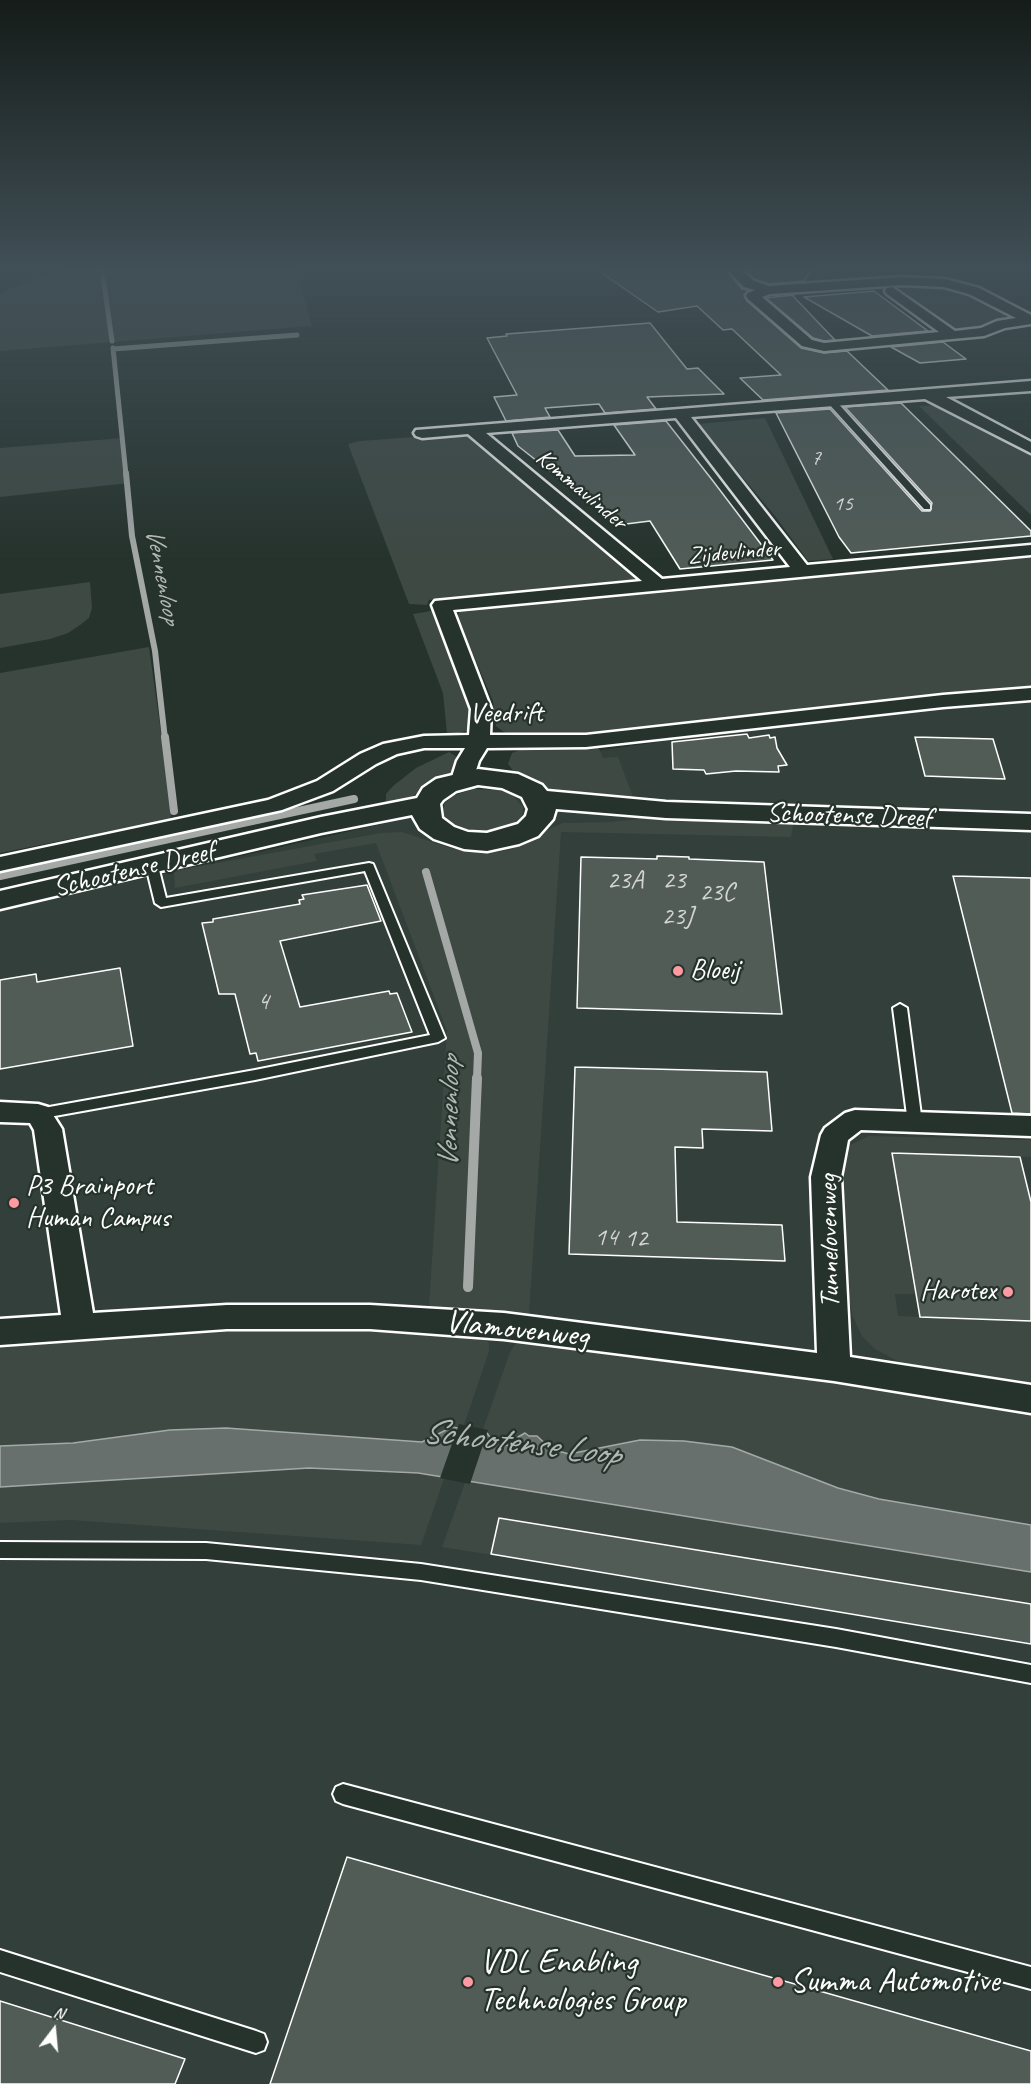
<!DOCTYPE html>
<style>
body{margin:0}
#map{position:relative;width:1031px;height:2084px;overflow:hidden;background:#26332d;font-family:Caveat,sans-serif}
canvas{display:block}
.north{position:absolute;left:24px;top:2000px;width:60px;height:60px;-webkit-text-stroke:4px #26332d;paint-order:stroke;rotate:16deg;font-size:16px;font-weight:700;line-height:24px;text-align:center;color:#fff}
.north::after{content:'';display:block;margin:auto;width:21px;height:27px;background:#fff;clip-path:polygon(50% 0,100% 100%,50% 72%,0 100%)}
</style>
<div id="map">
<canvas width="1031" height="2084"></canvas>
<div class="north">N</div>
</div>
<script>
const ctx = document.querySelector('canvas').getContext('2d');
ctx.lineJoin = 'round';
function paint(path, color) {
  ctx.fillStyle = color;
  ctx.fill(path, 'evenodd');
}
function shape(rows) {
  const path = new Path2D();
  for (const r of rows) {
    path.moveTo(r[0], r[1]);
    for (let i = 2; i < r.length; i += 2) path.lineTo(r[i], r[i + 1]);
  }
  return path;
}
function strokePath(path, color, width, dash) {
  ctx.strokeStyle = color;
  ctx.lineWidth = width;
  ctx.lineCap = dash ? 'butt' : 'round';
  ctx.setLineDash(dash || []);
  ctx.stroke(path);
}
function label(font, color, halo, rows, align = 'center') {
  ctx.font = font + ' Caveat,sans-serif';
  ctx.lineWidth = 4.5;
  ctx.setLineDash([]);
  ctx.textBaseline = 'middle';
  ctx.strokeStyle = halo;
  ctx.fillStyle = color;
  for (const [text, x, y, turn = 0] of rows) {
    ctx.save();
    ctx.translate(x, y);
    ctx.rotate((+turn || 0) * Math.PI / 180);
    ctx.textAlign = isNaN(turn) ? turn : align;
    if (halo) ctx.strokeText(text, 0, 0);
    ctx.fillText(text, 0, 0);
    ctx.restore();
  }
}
paint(shape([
 [1031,697,1031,2084,0,2084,0,911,474,803,525,761,920,705]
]), '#333f3a');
paint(shape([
 [62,269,296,269,312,326,0,351,0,293],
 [919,283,953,288,1005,313,1005,320,989,326,951,330,893,284],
 [941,405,1031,453,1031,515,919,406],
 [765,418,833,559,808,561,775,516,698,424],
 [457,434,471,438,637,574,637,579,429,600,427,605,409,604,348,444,360,441],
 [123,438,129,483,0,497,0,448],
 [1031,554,1031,689,974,692,608,734,518,736,504,732,496,726,493,701,457,617,460,611,469,607],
 [90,582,92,608,89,618,80,625,68,633,50,639,0,648,0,594],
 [437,610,477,708,472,729,450,736,447,733,443,693,413,614],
 [149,647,172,811,170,819,0,853,0,673],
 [597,744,603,758,618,757,634,800,549,792,515,773,508,764,512,753,525,748],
 [449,752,460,759,458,770,430,785,404,802,386,806,386,794,393,786,416,768],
 [474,789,498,790,512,795,523,807,522,816,514,825,493,832,475,832,453,826,445,818,443,809,444,804,452,796],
 [648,818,794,821,791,837,561,832,528,1329,428,1321,447,1031,376,843,314,854,317,861,175,888,174,871,381,833,402,832,450,848,497,852,509,850,530,842,545,831,563,823,611,822],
 [869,1136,1031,1140,1031,1157,892,1153,916,1294,895,1294,898,1316,1031,1321,1031,1384,905,1365,875,1349,862,1336,853,1317,849,1299,836,1168,846,1147],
 [366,1328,480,1336,485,1339,489,1343,489,1351,463,1428,452,1427,422,1442,226,1428,170,1430,73,1443,0,1446,0,1345,128,1334,250,1329],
 [523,1340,641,1353,1031,1411,1031,1525,879,1499,838,1488,732,1447,684,1441,640,1440,569,1454,551,1449,546,1443,521,1440,509,1447,495,1444,482,1432,510,1352,516,1343],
 [309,1468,445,1476,421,1545,71,1520,0,1523,0,1487],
 [466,1480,1031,1572,1031,1640,442,1547]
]), '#3e4944');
const water = shape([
 [452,1427,487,1433,495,1444,503,1446,515,1444,521,1440,518,1437,525,1433,529,1436,537,1436,551,1449,569,1454,640,1440,684,1441,732,1447,838,1488,879,1499,1031,1525,1031,1572,418,1473,309,1468,0,1487,0,1446,73,1443,170,1430,226,1428,422,1442,452,1427]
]);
paint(water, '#67706c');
strokePath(water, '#a4a9a7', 1.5);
paint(shape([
 [459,1424,488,1430,470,1484,440,1478]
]), '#26332d');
strokePath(shape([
 [102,269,112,341],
 [113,348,126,475],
 [113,349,297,335]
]), '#a4a9a7', 5);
strokePath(shape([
 [126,473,132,536,155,651,165,739]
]), '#a4a9a7', 6);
strokePath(shape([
 [165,737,174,811],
 [178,831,178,837,354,799],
 [426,872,478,1053,477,1079],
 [0,876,178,837]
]), '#a4a9a7', 8);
strokePath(shape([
 [468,1287,477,1078]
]), '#a4a9a7', 10);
const building = shape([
 [596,269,725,269,742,289,748,290,744,295,747,301,801,348,824,353,847,351,888,390,763,400,740,378,781,375,732,329,723,330,697,306,658,312,596,269],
 [743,269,813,269,804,281,769,284,755,279,743,269],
 [874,291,928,331,872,336,804,297,874,291],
 [794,295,793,296,835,340,824,341,813,338,766,298,794,295],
 [650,323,687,369,698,368,724,394,647,397,656,409,605,413,599,404,545,408,550,417,506,421,494,397,517,395,487,338,507,336,506,334,650,323],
 [943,342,966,359,920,363,891,347,943,342],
 [901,403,1031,531,1031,536,851,553,839,537,776,413,830,409,922,511,930,511,932,503,845,407,901,403],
 [666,421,713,481,773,560,680,569,650,521,618,525,518,446,512,433,558,430,575,456,635,455,614,425,666,421],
 [747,734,749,738,769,735,770,738,775,737,777,748,787,765,778,766,779,772,736,771,706,774,704,770,673,769,672,742,747,734],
 [915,737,993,739,1005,779,925,776,915,737],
 [657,856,689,857,689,859,764,862,782,1014,577,1008,581,857,657,859,657,856],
 [953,876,1031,878,1031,1114,1012,1113,953,876],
 [367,885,381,921,280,941,300,1007,389,991,390,994,397,993,412,1032,258,1061,256,1053,250,1054,235,994,219,994,202,923,213,922,213,919,300,904,299,900,304,899,302,895,367,885],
 [120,968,133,1046,0,1069,0,980,36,974,37,982,120,968],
 [575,1067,767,1072,772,1131,702,1129,703,1148,675,1147,677,1222,782,1225,785,1261,569,1254,575,1067],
 [892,1153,1020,1157,1031,1202,1031,1321,920,1317,892,1153],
 [499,1518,1031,1604,1031,1644,491,1554,499,1518],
 [347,1857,1031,2051,1031,2084,270,2084,347,1857],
 [0,2001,185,2059,175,2084,0,2084,0,2001]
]);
paint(building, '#515c57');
strokePath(building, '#fff', 1.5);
const service = shape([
 [829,400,835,400,930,505,930,509,924,509,829,404,829,400],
 [152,862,158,866,166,898,369,863,373,864,445,1038,438,1042,255,1080,38,1119,33,1117,31,1114,33,1111,38,1109,255,1070,430,1035,365,871,161,907,155,903,146,866,152,862],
 [900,1004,907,1008,922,1123,915,1128,908,1123,893,1008,900,1004],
 [0,1542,206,1543,421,1564,836,1629,1031,1665,1031,1683,836,1647,421,1580,206,1559,0,1558,0,1542],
 [343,1784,1031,1967,1031,1989,343,1804,336,1801,333,1794,336,1787,343,1784],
 [0,1950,256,2031,264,2034,267,2042,264,2050,256,2053,0,1972,0,1950]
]);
const minor = shape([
 [727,269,740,269,754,281,769,286,902,277,945,279,979,288,1031,315,1031,324,1005,328,984,336,824,351,802,346,748,299,746,296,748,293,755,290,744,287,727,269],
 [902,285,944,287,969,294,1016,318,997,321,981,328,955,331,892,287,887,288,885,291,887,294,939,332,824,343,812,340,762,297,770,294,902,285],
 [1031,381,1031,391,946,397,1031,442,1031,453,925,399,691,417,807,565,1031,545,1031,555,453,610,491,709,490,735,586,735,943,695,1031,688,1031,700,943,707,586,747,487,748,479,761,473,780,470,785,462,787,454,785,451,780,457,761,465,748,424,748,397,754,376,764,333,791,282,810,0,871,0,857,268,800,317,781,360,754,383,744,424,736,469,735,471,709,432,605,435,601,642,581,468,434,422,438,416,436,414,433,416,430,1031,381],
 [676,418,790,567,662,579,486,433,676,418],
 [0,1102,38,1104,48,1107,62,1129,93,1313,227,1305,370,1305,504,1313,817,1353,811,1177,821,1135,825,1128,845,1113,855,1110,1031,1116,1031,1136,861,1130,848,1140,841,1177,850,1357,1031,1385,1031,1413,834,1381,504,1339,370,1329,227,1329,0,1345,0,1319,61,1315,34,1130,30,1123,0,1122,0,1102]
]);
const tertiary = shape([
 [478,769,518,774,542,785,547,791,666,802,1031,814,1031,830,666,818,556,809,553,819,538,836,519,844,487,851,464,849,434,839,420,829,412,815,321,833,0,909,0,891,321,817,417,798,423,788,436,779,478,769],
 [478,785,502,788,522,797,528,809,526,816,518,824,487,833,468,832,454,827,442,818,440,804,443,800,456,791,478,785]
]);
strokePath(service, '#fff', 4);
strokePath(minor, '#fff', 5);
strokePath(tertiary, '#fff', 5);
paint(service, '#26332d');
paint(minor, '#26332d');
paint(tertiary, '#26332d');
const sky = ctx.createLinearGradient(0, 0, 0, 561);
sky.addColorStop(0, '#151c19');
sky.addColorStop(0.48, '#415057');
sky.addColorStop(1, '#41505700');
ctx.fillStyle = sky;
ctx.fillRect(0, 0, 1031, 561);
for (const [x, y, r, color] of [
 [678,971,6,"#ff9aa2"],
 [14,1203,6,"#ff9aa2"],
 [1008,1292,6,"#ff9aa2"],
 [468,1982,6,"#ff9aa2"],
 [778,1982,6,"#ff9aa2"]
]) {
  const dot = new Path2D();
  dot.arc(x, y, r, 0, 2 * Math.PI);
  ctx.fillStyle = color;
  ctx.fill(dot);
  strokePath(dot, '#26332d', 2);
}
label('22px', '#d4d6d5', null, [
 ["7",816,458],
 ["15",843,504]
]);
label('24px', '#fff', '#26332d', [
 ["Kommavlinder",581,490,40],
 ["Zijdevlinder",734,553,-5]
]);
label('italic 26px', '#b3b8b6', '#26332d', [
 ["Vennenloop",162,576,79]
]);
label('26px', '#d4d6d5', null, [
 ["23A",625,881],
 ["23",674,881],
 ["23C",717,893],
 ["23J",677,917],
 ["4",263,1002],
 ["14",606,1238],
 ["12",636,1239]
]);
label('28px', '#fff', '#26332d', [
 ["Veedrift",506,714,-1],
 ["Schootense Dreef",849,816,2],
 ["Schootense Dreef",134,870,-13],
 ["Tunnelovenweg",830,1241,-91]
]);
label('28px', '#fff', '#26332d', [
 ["Bloeij",690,971],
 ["P3 Brainport",26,1187],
 ["Human Campus",26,1219],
 ["Harotex",996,1292,"right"]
], 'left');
label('italic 30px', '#b3b8b6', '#26332d', [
 ["Vennenloop",450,1112,-89]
]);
label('33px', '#fff', '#26332d', [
 ["Vlamovenweg",517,1330,6]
]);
label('33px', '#fff', '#26332d', [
 ["VDL Enabling",480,1963],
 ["Technologies Group",480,2001],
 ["Summa Automotive",790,1982]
], 'left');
label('italic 36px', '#b3b8b6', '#26332d', [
 ["Schootense Loop",521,1444,7]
]);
</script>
